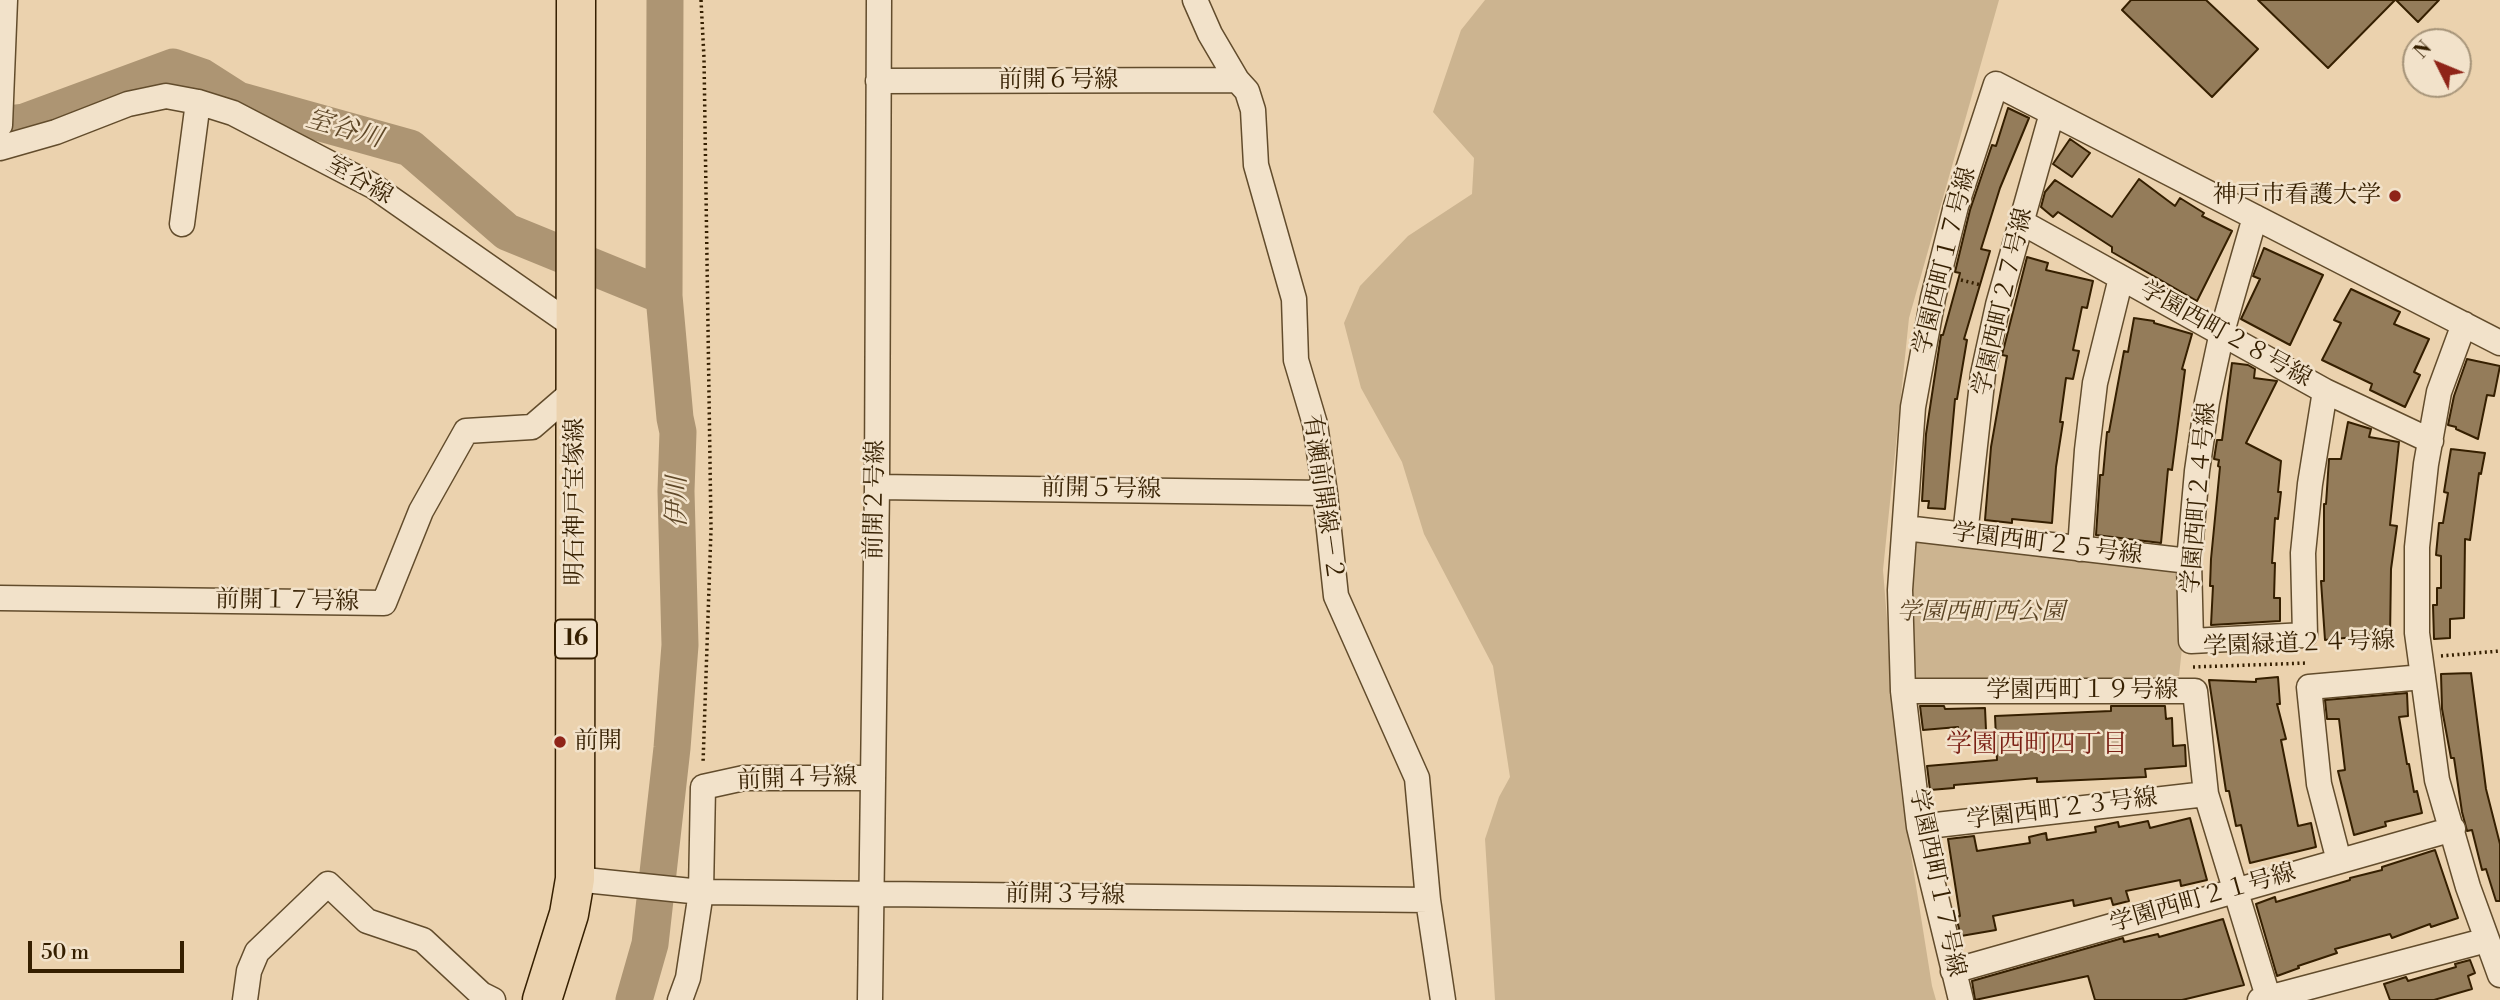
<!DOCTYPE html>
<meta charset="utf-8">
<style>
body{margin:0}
#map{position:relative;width:2500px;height:1000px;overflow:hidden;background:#ebd2ae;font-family:"Libre Bodoni",serif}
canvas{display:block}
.north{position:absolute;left:2402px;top:28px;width:70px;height:70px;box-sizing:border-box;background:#f2e2ca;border:2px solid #a69479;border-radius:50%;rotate:313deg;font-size:19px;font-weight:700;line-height:28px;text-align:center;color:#351f00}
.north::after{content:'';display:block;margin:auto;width:24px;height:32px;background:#8f2418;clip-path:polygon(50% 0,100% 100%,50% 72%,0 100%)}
.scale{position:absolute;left:28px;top:941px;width:156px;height:32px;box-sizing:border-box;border:4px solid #351f00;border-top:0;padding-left:9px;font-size:21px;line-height:24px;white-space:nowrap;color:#351f00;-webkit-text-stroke:5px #f2e2ca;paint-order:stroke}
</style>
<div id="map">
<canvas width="2500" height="1000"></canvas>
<div class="north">N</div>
<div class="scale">50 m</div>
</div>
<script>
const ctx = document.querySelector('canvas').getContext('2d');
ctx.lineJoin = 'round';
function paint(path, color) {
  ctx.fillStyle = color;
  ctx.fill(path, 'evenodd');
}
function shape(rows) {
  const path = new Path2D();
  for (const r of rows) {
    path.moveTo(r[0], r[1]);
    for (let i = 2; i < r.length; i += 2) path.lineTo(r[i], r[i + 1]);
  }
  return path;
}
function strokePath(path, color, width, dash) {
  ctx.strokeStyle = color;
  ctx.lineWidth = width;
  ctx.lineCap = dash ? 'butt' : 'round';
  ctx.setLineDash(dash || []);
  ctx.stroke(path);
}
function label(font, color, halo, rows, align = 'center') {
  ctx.font = font + ' "Libre Bodoni","Noto Serif JP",serif';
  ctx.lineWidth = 5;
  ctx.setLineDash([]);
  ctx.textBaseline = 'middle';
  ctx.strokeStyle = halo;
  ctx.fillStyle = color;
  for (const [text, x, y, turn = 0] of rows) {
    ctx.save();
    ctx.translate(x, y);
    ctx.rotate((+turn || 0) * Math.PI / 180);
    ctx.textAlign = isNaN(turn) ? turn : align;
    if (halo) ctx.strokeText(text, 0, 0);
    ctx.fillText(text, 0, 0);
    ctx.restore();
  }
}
paint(shape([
 [1485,0,1999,0,1909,318,1883,570,1901,792,1932,986,1936,1000,1495,1000,1485,839,1499,797,1510,777,1493,666,1424,534,1402,462,1361,388,1344,323,1360,286,1408,236,1472,194,1474,158,1433,112,1461,30],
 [1921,535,2168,567,2182,577,2182,648,2179,676,1921,685,1910,673,1911,546]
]), '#ccb490');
strokePath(shape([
 [0,125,24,122,173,67,202,77,238,100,410,148,507,232,664,296],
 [634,1000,650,944,672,748,680,645,676,491,678,432,675,418,664,296,665,0]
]), '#ad9573', 37);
const building = shape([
 [2131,0,2206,0,2258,49,2212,97,2122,10,2131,0],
 [2258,0,2395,0,2328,68,2258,0],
 [2396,0,2439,0,2418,22,2396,0],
 [2008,108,2029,118,2000,188,1981,249,1990,251,1964,339,1967,340,1957,399,1955,399,1945,509,1928,508,1929,501,1922,501,1926,434,1941,335,1943,335,1960,273,1955,272,1970,210,1992,145,1996,146,2008,108],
 [2070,139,2090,153,2072,177,2053,164,2070,139],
 [2139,179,2175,206,2180,198,2204,213,2202,216,2232,231,2197,301,2112,252,2112,247,2058,212,2053,217,2041,207,2045,192,2055,180,2112,217,2139,179],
 [2264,248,2323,275,2290,345,2241,319,2260,279,2253,276,2264,248],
 [2027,257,2048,263,2046,270,2093,281,2087,308,2082,307,2073,350,2079,351,2073,379,2066,378,2060,422,2063,422,2056,467,2052,523,2012,519,2012,523,1985,520,1991,447,2007,356,2002,355,2027,257],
 [2351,289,2400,312,2394,324,2429,339,2414,372,2420,375,2405,407,2370,390,2372,384,2322,360,2341,323,2334,320,2351,289],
 [2134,318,2154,321,2154,323,2192,334,2182,369,2185,370,2172,470,2168,469,2161,543,2096,535,2100,475,2103,475,2107,432,2109,432,2124,351,2128,352,2134,318],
 [2467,359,2500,366,2494,396,2487,395,2478,439,2456,429,2456,427,2448,425,2454,396,2467,359],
 [2232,363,2248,365,2255,369,2254,378,2277,381,2246,443,2281,461,2278,492,2281,492,2278,519,2275,518,2272,563,2275,563,2274,598,2280,598,2280,621,2211,625,2213,586,2210,586,2211,559,2220,467,2218,466,2219,460,2214,459,2217,440,2222,440,2232,363],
 [2348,422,2371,429,2369,437,2399,442,2390,525,2397,526,2391,569,2390,638,2354,637,2325,640,2321,581,2324,581,2324,504,2326,504,2329,459,2341,459,2348,422],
 [2451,449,2485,453,2481,474,2479,473,2470,540,2465,539,2464,618,2450,619,2450,638,2434,639,2433,605,2437,605,2437,588,2441,588,2441,556,2436,555,2439,523,2443,523,2448,493,2444,492,2451,449],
 [2471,673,2486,789,2500,844,2500,901,2496,901,2486,869,2482,870,2472,830,2467,831,2462,812,2454,758,2451,758,2442,709,2441,674,2471,673],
 [2278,677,2280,704,2277,704,2286,739,2281,740,2298,826,2311,823,2316,847,2250,863,2241,825,2236,826,2229,791,2226,791,2209,680,2256,682,2256,679,2278,677],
 [2407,693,2408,716,2399,717,2407,764,2409,764,2414,792,2417,791,2422,813,2385,822,2386,826,2354,835,2338,771,2345,770,2339,719,2327,719,2325,700,2407,693],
 [1920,706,1944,706,1945,709,1985,708,1986,730,1958,731,1958,727,1923,730,1920,706],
 [2111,706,2165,706,2166,719,2172,718,2173,746,2185,745,2186,766,2145,769,2146,777,2037,782,2037,778,1954,785,1954,788,1930,790,1927,766,1997,760,1995,716,2111,711,2111,706],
 [2190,818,2207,880,2181,886,2180,880,2126,891,2129,901,2113,905,2111,898,2074,906,2073,900,1993,916,1996,930,1961,936,1956,917,1960,916,1948,839,1974,836,1977,851,2030,843,2029,837,2046,833,2047,840,2096,832,2095,827,2118,822,2119,827,2148,821,2150,828,2190,818],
 [2435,850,2458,918,2431,927,2430,924,2392,938,2390,934,2335,949,2337,953,2298,966,2299,968,2277,976,2256,904,2275,897,2276,902,2350,880,2350,878,2382,870,2382,867,2435,850],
 [2223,919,2244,985,2182,1000,2095,1000,2088,976,1975,1000,1972,981,2123,938,2124,942,2158,934,2159,937,2223,919],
 [2470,960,2475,973,2468,976,2472,989,2434,1000,2390,1000,2384,984,2406,977,2408,981,2456,967,2455,964,2470,960]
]);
paint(building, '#947c5a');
strokePath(building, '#351f00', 2);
const minor = shape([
 [1195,0,1210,34,1237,80,1247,91,1253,110,1256,165,1294,299,1296,360,1315,424,1325,493,1336,596,1417,778,1428,900,1443,1000],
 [878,81,1237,80],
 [0,125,5,0],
 [0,148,56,132,128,104,166,96,198,102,233,113,373,186,575,327],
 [2255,217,2222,332,2207,402,2197,471,2189,561,2191,641,2305,635,2303,553,2310,484,2325,391],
 [2023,223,2325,391,2431,441],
 [182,224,198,102],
 [2464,324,2439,392,2426,464,2417,547,2417,633,2437,780,2468,887,2500,975],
 [877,487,1325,493],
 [1905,528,2189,561],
 [1965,535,1983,374,1998,305,2052,113],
 [2080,549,2087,450,2095,383,2121,278],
 [0,598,384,603,421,511,466,431,532,427,576,389],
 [1903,691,2195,691,2206,794,2269,1000],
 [1919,827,2206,794],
 [2339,861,2319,784,2309,687,2423,677],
 [575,879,701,892,1428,900],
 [1953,971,2453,829],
 [245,1000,249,971,257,952,328,884,367,921,423,940,481,994,493,1000],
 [680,1000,688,978,701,892,703,787,744,778,872,778],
 [870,1000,877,487,879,0],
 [1961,1000,1919,827,1903,691,1900,590,1913,407,1933,298,1956,206,1996,84,2500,343],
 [2260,1000,2487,940]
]);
const primary = shape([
 [542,1000,569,914,575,879,576,0]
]);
strokePath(minor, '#624c2c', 27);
strokePath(primary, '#351f00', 41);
strokePath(shape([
 [701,0,704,58,711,529,703,764],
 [1961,280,1981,285],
 [2441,656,2500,651],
 [2193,667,2308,663]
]), '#351f00', 3.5, [2, 3.5]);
strokePath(minor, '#f2e2ca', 24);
strokePath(primary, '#ebd2ae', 38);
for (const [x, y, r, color] of [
 [2395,196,7,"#8f2418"],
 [560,742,7,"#8f2418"]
]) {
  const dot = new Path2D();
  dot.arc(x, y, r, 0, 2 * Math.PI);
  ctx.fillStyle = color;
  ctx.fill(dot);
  strokePath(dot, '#f2e2ca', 2.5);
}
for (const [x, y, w] of [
 [576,639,42]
]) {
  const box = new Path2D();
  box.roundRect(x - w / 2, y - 19.5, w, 39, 5);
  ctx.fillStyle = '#f2e2ca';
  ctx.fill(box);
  strokePath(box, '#351f00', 2);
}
label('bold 23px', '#351f00', null, [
 ["16",576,639]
]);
label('24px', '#351f00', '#f2e2ca', [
 ["前開６号線",1058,81],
 ["室谷線",359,181,30],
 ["学園西町１７号線",1946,261,-76],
 ["学園西町２７号線",2004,302,-77],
 ["学園西町２８号線",2225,335,29],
 ["前開５号線",1101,490,1],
 ["有瀬前開線－２",1322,498,82],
 ["学園西町２４号線",2200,498,-85],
 ["前開２号線",876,500,-89],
 ["明石神戸宝塚線",576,502,-90],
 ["学園西町２５号線",2047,545,7],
 ["前開１７号線",287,602,1],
 ["学園緑道２４号線",2299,645,-2],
 ["学園西町１９号線",2082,691],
 ["前開４号線",797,780,-2],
 ["学園西町２３号線",2062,810,-7],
 ["学園西町１７号線",1936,883,78],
 ["前開３号線",1065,896,1],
 ["学園西町２１号線",2203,899,-16]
]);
label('24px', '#351f00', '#f2e2ca', [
 ["神戸市看護大学",2381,196],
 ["前開",574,742,"left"]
], 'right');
label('italic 24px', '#5b4424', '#f2e2ca', [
 ["学園西町西公園",1981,613]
]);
label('italic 26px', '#5f4828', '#f2e2ca', [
 ["室谷川",344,130,16],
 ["伊川",679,502,-90]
]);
label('26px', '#7a1f14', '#f2e2ca', [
 ["学園西町四丁目",2037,746]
]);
</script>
